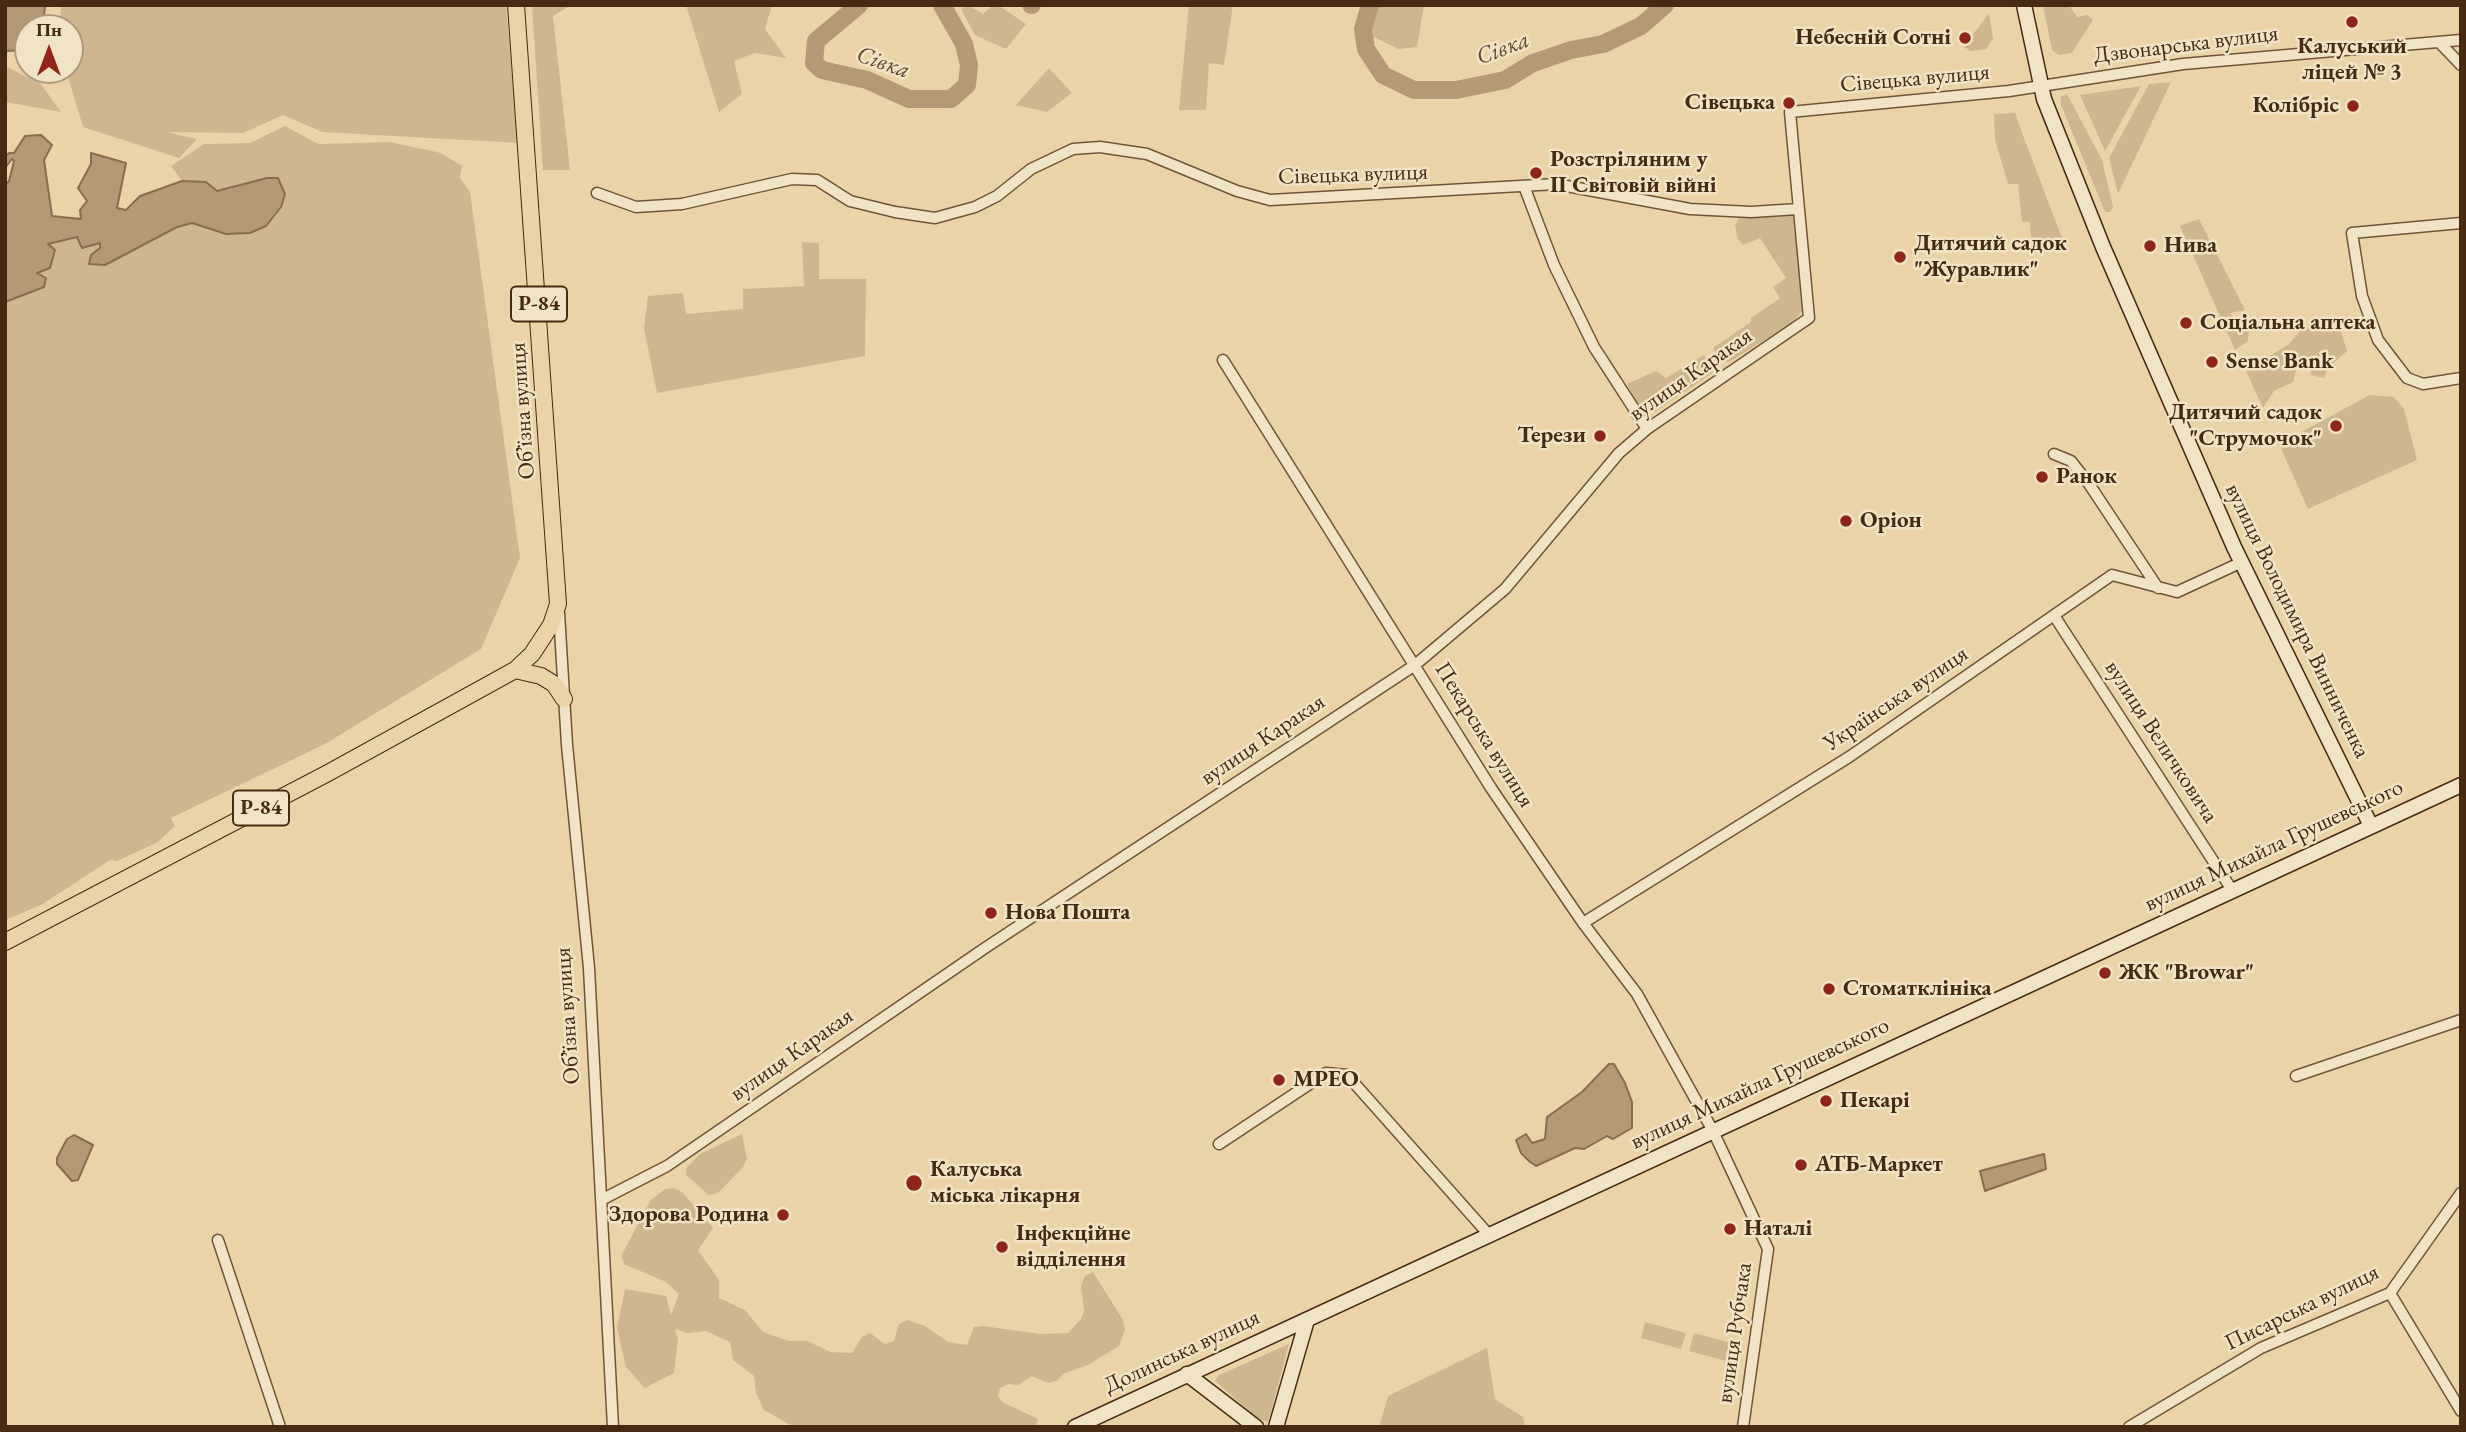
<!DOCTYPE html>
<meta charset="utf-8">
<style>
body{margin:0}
#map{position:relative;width:2466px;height:1432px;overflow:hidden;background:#ead4a7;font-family:"EB Garamond",serif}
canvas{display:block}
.frame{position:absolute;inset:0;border:7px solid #472a13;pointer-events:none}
.north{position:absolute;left:14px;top:14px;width:70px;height:70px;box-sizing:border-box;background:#f1e3c6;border:2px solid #ad997e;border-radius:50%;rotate:0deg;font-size:19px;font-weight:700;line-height:28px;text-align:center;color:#472a13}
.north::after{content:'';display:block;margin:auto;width:24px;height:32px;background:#8f2418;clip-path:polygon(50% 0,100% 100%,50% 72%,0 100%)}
</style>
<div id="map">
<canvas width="2466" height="1432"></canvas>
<div class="frame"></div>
<div class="north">Пн</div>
</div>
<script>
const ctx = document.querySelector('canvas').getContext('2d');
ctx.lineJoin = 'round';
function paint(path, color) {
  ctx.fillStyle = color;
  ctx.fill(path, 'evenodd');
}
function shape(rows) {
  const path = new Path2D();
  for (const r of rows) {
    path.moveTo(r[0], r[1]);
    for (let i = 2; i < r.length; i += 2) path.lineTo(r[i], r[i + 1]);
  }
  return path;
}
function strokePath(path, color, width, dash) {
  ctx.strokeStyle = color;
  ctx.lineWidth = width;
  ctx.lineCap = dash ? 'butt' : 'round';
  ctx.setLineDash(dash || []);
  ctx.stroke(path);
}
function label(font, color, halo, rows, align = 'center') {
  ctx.font = font + ' "EB Garamond",serif';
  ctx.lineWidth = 5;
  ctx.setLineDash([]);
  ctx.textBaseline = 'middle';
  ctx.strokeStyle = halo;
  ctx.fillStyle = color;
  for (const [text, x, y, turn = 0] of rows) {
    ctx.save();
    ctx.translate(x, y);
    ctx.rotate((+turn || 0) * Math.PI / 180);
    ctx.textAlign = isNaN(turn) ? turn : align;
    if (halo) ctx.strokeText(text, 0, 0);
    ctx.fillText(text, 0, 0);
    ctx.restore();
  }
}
paint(shape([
 [61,5,506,5,518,143,322,132,283,115,243,133,166,132,197,139,179,158,83,127,66,70,70,70,70,28,60,28],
 [532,5,571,5,553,16,570,170,543,170],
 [686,5,772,5,765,29,786,58,755,53,734,61,742,94,719,112],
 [968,5,983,14,993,5,998,5,1026,24,1006,49,975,35,961,9],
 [1189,5,1233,5,1224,65,1209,63,1206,110,1179,110],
 [1375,5,1424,5,1417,47,1399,49,1372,36],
 [2043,5,2069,5,2077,17,2087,15,2093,20,2072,53,2059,55,2052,50],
 [1989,13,1993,39,1986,49,1971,51,1964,47],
 [5,66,40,83,61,112,5,102],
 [1049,68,1072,93,1047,112,1016,105],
 [2171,82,2118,194,2109,158,2149,84],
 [2141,86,2105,151,2080,95],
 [2067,94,2102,160,2113,207,2110,212,2105,212,2061,105,2061,97],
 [2015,113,2025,141,2067,251,2032,249,2030,222,2022,222,2018,184,2008,184,1995,139,1994,114],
 [285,126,318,144,390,142,441,153,462,166,460,178,470,192,520,558,481,649,325,744,171,818,175,826,158,842,117,861,110,860,41,905,5,920,5,302,44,287,36,273,47,244,77,237,100,242,100,248,91,255,89,264,105,265,177,227,192,223,205,228,281,207,285,194,278,178,267,178,217,191,206,182,182,181,171,166,204,144,250,143],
 [1794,215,1802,311,1791,324,1729,362,1721,362,1713,348,1751,322,1751,318,1780,298,1773,287,1786,278,1760,238,1743,245,1738,239,1735,226,1739,217],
 [2199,219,2245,310,2231,313,2239,333,2249,329,2248,341,2235,350,2180,226],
 [802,242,819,243,819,279,866,279,865,356,657,393,644,328,648,296,683,293,686,314,743,309,743,289,804,286],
 [2303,328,2340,328,2347,351,2327,369,2324,378,2311,375,2309,360,2297,366,2293,382,2274,391,2263,408,2246,371,2289,344],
 [1704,355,1712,373,1655,412,1642,413,1627,384,1656,371,1666,378],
 [2370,395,2394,397,2404,409,2417,460,2308,509,2279,444],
 [742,1134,747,1159,743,1167,718,1193,709,1195,686,1175,687,1167,700,1154],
 [674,1188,682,1192,713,1228,698,1250,719,1280,719,1298,745,1310,763,1332,789,1341,807,1341,831,1352,852,1353,862,1337,870,1333,885,1344,894,1341,899,1324,907,1320,925,1326,948,1342,967,1345,974,1327,983,1326,1040,1334,1068,1333,1081,1319,1084,1311,1081,1285,1085,1276,1093,1272,1123,1320,1125,1330,1119,1346,1088,1365,1063,1374,1057,1381,1048,1383,1032,1376,1018,1385,1008,1384,1000,1388,998,1397,1004,1403,1038,1419,1036,1427,794,1427,764,1410,756,1393,754,1376,733,1360,730,1342,706,1331,688,1333,675,1329,678,1340,674,1373,645,1388,626,1367,617,1328,625,1289,666,1296,671,1315,679,1294,666,1282,624,1264,621,1256,651,1200,665,1189],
 [1645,1322,1686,1333,1681,1349,1641,1338],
 [1694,1333,1731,1343,1726,1361,1689,1351],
 [1289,1344,1268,1422,1257,1418,1215,1381,1219,1375],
 [1487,1348,1495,1399,1523,1417,1525,1427,1379,1427,1388,1396]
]), '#ceb78e');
const water = shape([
 [5,5,45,5,43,28,28,28,28,50,5,51,5,5],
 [41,135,52,145,44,160,52,216,81,219,80,210,87,201,78,188,91,164,91,153,126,163,117,208,126,210,140,196,182,181,206,182,217,191,267,178,278,178,285,194,281,207,266,226,250,233,226,234,192,223,177,227,105,265,89,264,91,255,100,248,100,243,82,248,77,237,48,244,55,250,50,268,37,273,46,278,44,287,5,302,5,185,9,181,14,161,12,159,5,168,5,157,9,153,14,153,25,136,41,135],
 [1609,1064,1614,1064,1625,1083,1632,1102,1632,1128,1613,1139,1607,1136,1584,1149,1575,1148,1536,1166,1530,1162,1521,1153,1516,1140,1526,1134,1532,1143,1545,1139,1547,1117,1582,1092,1609,1064],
 [74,1135,93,1145,78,1180,72,1181,57,1164,57,1158,67,1139,74,1135],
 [2044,1154,2046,1169,1985,1191,1980,1171,2044,1154]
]);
paint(water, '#b39a75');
strokePath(water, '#886d4e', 2);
strokePath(shape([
 [859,5,816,41,814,63,822,70,867,80,909,99,951,99,967,85,969,65,964,44,942,5],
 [1031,5,1032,5],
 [1370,5,1363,29,1366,49,1383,75,1414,90,1456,90,1505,80,1533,63,1571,50,1603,44,1641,26,1665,5]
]), '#b39a75', 18);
const minor = shape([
 [2439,42,2461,65],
 [1524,186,1554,265,1594,347,1647,429],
 [597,193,636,207,682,204,792,179,817,180,850,201,895,212,935,218,975,207,997,196,1031,169,1073,149,1100,147,1147,154,1237,191,1270,200,1556,184,1690,209,1751,212,1798,209],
 [2461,223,2352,233,2362,296,2378,340,2407,378,2423,384,2461,378],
 [1223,360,1491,788,1583,923,1637,994,1713,1131,1768,1249,1743,1427],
 [2054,454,2071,461,2089,484,2158,588],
 [559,613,567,745,589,968,613,1427],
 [2055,617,2232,890],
 [1583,923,1849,757,2112,575,2177,592,2242,562],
 [2296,1076,2461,1020],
 [1219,1144,1326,1073,1347,1075,1490,1236],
 [603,1199,667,1166,985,948,1415,665,1505,589,1619,453,1647,429,1809,318,1790,112,2009,91,2183,64,2461,40],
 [218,1240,280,1427],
 [2390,1293,2461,1411],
 [2129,1427,2261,1348,2390,1293,2461,1193]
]);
const secondary = shape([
 [2024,5,2044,99,2103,247,2234,547,2371,826],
 [1187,1374,1256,1427],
 [1075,1427,2461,785],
 [1276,1427,1307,1320]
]);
const primary = shape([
 [515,670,541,676,554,684,564,699],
 [5,942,328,773,515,670,532,654,551,625,558,604,516,5]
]);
strokePath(minor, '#705438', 13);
strokePath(secondary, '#472a13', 17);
strokePath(primary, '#472a13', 18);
strokePath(minor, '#f1e3c6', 10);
strokePath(secondary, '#f1e3c6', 14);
strokePath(primary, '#ead4a7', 16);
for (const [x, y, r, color] of [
 [2352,22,7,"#8f2418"],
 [1965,38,7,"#8f2418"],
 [1789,103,7,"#8f2418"],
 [2353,106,7,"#8f2418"],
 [1536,173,7,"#8f2418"],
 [2150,246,7,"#8f2418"],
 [1900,257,7,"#8f2418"],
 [2186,323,7,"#8f2418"],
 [2212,362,7,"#8f2418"],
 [2336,426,7,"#8f2418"],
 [1600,436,7,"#8f2418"],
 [2042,477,7,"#8f2418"],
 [1846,521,7,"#8f2418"],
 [991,913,7,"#8f2418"],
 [2105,973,7,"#8f2418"],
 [1829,989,7,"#8f2418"],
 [1279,1080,7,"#8f2418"],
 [1826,1101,7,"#8f2418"],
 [1801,1165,7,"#8f2418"],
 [914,1183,9,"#8f2418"],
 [783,1215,7,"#8f2418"],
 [1730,1229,7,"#8f2418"],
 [1002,1247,7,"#8f2418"]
]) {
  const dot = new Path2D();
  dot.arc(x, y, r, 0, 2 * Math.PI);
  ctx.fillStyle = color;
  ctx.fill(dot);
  strokePath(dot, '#f1e3c6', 2.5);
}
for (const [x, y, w] of [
 [539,304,56],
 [261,808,56]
]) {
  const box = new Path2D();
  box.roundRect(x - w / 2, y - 17.5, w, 35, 5);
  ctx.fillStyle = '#f1e3c6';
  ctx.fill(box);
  strokePath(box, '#472a13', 2);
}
label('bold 21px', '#472a13', null, [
 ["Р-84",539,304],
 ["Р-84",261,808]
]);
label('bold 23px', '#472a13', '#f1e3c6', [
 ["Небесній Сотні",1951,38,"right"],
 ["Калуський",2352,47,"center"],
 ["ліцей № 3",2352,73,"center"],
 ["Сівецька",1775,103,"right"],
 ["Колібріс",2339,106,"right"],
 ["Розстріляним у",1550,160],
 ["II Світовій війні",1550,186],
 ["Дитячий садок",1914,244],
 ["\"Журавлик\"",1914,270],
 ["Нива",2164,246],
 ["Соціальна аптека",2200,323],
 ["Sense Bank",2226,362],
 ["Дитячий садок",2322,413,"right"],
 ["\"Струмочок\"",2322,439,"right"],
 ["Терези",1586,436,"right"],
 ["Ранок",2056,477],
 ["Оріон",1860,521],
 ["Нова Пошта",1005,913],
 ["ЖК \"Browar\"",2119,973],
 ["Стоматклініка",1843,989],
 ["МРЕО",1293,1080],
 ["Пекарі",1840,1101],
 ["АТБ-Маркет",1815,1165],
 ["Калуська",930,1170],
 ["міська лікарня",930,1196],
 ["Здорова Родина",769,1215,"right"],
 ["Наталі",1744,1229],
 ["Інфекційне",1016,1234],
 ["відділення",1016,1260]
], 'left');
label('23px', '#472a13', '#f1e3c6', [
 ["Дзвонарська вулиця",2186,45,-7],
 ["Сівецька вулиця",1915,79,-5],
 ["Сівецька вулиця",1353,175,-2],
 ["вулиця Каракая",1691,375,-35],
 ["Обʼїзна вулиця",523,411,-94],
 ["вулиця Володимира Винниченка",2297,621,64],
 ["Українська вулиця",1896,699,-34],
 ["Пекарська вулиця",1484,735,58],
 ["вулиця Каракая",1263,740,-34],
 ["вулиця Величковича",2161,742,57],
 ["вулиця Михайла Грушевського",2274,846,-25],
 ["Обʼїзна вулиця",568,1016,-94],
 ["вулиця Каракая",792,1055,-35],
 ["вулиця Михайла Грушевського",1760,1084,-25],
 ["Писарська вулиця",2302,1308,-26],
 ["вулиця Рубчака",1735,1333,-82],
 ["Долинська вулиця",1182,1352,-25]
]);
label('italic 24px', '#62462c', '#f1e3c6', [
 ["Сівка",1503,49,-21],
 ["Сівка",883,63,19]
]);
</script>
